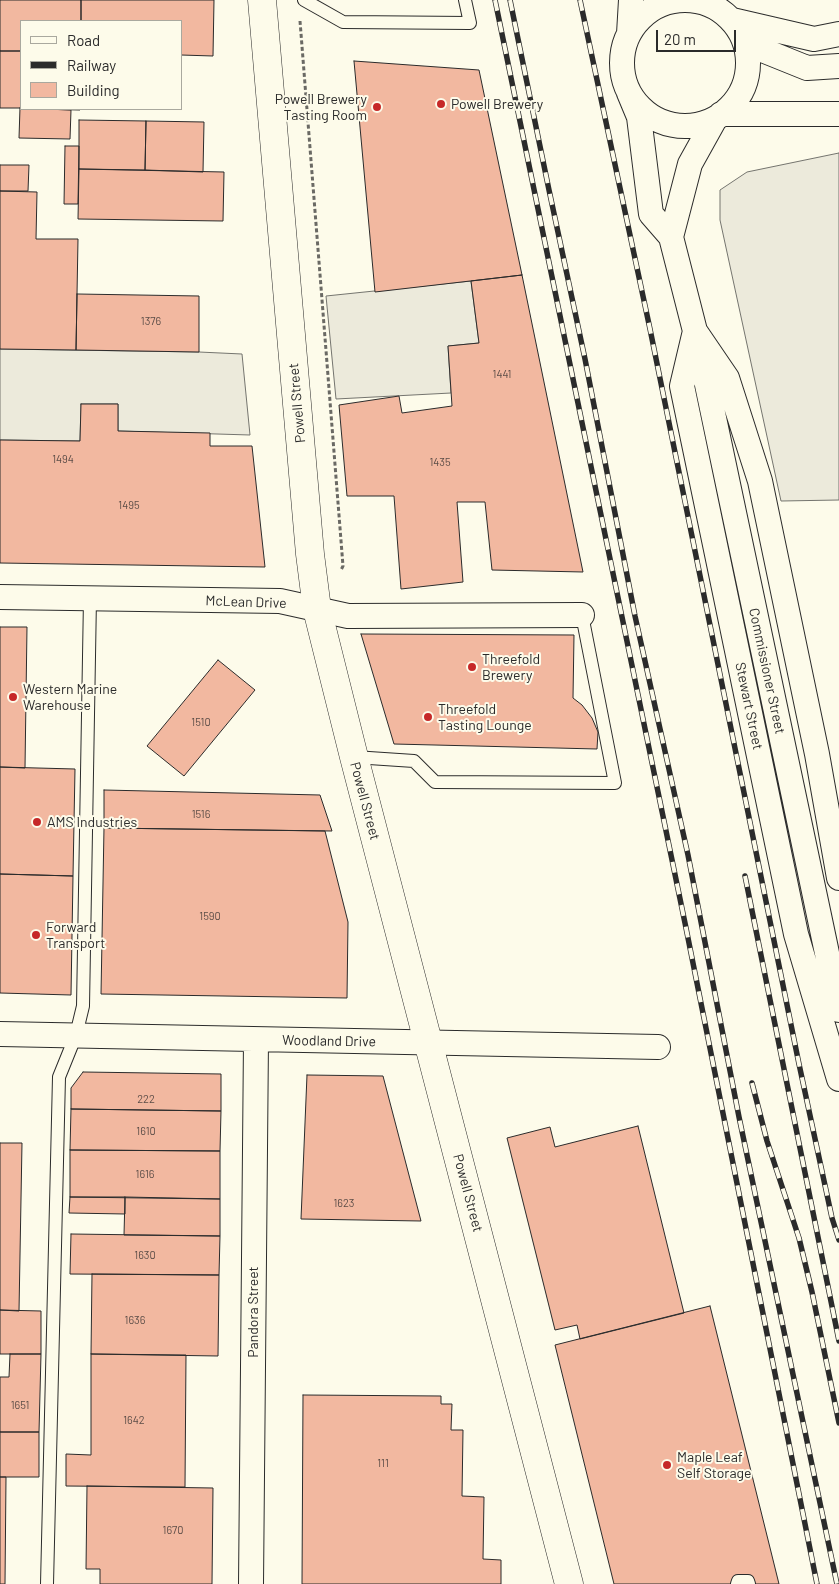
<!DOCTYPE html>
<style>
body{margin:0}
#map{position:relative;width:839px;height:1584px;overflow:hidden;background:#fdfbea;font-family:Barlow,sans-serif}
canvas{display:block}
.legend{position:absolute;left:20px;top:20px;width:162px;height:90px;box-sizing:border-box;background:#fdfbea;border:1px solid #a9a89e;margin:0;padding:6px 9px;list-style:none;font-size:15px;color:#2b2b2b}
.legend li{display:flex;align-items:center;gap:10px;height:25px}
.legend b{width:25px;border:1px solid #a9a89e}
.scale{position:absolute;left:656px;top:30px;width:80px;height:22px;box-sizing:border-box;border:2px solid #2b2b2b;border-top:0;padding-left:6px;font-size:15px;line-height:18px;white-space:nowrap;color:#2b2b2b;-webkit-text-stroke:4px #fdfbea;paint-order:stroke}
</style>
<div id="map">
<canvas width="839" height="1584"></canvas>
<ul class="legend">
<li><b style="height:6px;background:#fdfbea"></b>Road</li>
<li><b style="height:6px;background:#2b2b2b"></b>Railway</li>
<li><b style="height:14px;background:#f2b8a0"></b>Building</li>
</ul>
<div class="scale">20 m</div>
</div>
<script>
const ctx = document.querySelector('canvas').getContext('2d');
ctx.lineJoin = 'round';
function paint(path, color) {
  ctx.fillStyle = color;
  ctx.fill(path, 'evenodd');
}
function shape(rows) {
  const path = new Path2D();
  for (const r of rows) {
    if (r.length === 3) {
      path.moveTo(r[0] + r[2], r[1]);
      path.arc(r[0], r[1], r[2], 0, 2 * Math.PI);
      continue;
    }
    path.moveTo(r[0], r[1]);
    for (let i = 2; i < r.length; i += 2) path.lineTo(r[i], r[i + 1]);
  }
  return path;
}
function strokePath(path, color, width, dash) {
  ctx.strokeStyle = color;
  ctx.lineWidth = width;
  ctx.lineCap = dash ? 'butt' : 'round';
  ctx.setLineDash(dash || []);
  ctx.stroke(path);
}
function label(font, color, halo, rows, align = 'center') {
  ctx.font = font + ' Barlow,sans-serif';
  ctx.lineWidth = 4;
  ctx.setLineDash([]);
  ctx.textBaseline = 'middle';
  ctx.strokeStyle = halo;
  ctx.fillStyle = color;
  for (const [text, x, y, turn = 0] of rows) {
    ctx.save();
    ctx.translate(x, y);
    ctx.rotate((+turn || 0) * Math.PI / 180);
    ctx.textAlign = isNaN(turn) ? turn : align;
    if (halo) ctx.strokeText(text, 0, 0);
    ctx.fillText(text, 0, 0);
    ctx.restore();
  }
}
const parking = shape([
 [839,153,839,500,781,501,720,220,720,190,747,172,839,153],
 [471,281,479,343,448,346,451,393,336,399,326,296,471,281],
 [0,349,199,352,242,354,250,435,118,431,118,404,81,404,80,441,0,440,0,349]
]);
paint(parking, '#eceadb');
strokePath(parking, '#74746e', 1);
const building = shape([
 [0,0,81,0,81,21,21,21,21,51,0,51,0,0],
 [81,0,214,0,213,56,181,55,181,21,81,21,81,0],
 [0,51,21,51,21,108,0,108,0,51],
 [354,61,479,70,522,275,375,292,354,61],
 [20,108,71,110,70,139,19,138,20,108],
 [35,109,80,109,80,110,35,109],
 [79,120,146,121,145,170,79,169,79,120],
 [146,121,204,122,203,172,145,170,146,121],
 [65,146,79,146,78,204,64,204,65,146],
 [0,165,29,165,28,191,0,191,0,165],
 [79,169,224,172,223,221,78,219,79,169],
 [0,191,37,192,36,239,78,239,76,350,0,349,0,191],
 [522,275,583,572,492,570,485,502,457,502,463,582,401,589,394,496,347,496,339,405,399,396,402,413,452,406,448,346,479,343,471,281,522,275],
 [77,294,199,296,199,352,76,350,77,294],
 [81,404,118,404,118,431,210,433,210,446,252,446,265,567,0,563,0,440,80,441,81,404],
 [0,627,27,627,25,768,0,767,0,627],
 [361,634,574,635,573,698,582,705,592,718,598,732,597,749,394,744,361,634],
 [218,660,255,690,184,776,147,746,218,660],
 [0,767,75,769,73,876,0,874,0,767],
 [104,790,320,795,332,831,104,828,104,790],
 [104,828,325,831,348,922,347,998,101,994,104,828],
 [0,874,73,876,71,995,0,993,0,874],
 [83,1072,221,1074,221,1111,71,1109,71,1088,83,1072],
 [307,1075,383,1076,421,1221,301,1219,307,1075],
 [71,1109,221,1111,220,1151,70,1150,71,1109],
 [638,1126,684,1313,580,1339,577,1325,555,1330,507,1138,550,1127,555,1147,638,1126],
 [0,1143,22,1143,19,1311,0,1310,0,1143],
 [70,1150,220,1151,220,1199,70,1197,70,1150],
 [70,1197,125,1197,125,1214,69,1213,70,1197],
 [125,1197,220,1199,220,1236,124,1235,125,1197],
 [71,1234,220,1236,219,1275,70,1274,71,1234],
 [92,1274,219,1275,218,1356,91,1354,92,1274],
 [710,1306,779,1584,614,1584,555,1345,710,1306],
 [0,1310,41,1311,41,1354,0,1354,0,1310],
 [10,1354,41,1354,39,1432,0,1432,0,1377,9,1377,10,1354],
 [91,1354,186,1355,185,1487,66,1486,66,1454,91,1455,91,1354],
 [303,1395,441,1396,441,1404,452,1404,451,1430,463,1430,462,1496,484,1497,483,1559,501,1560,501,1584,302,1584,303,1395],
 [0,1432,39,1432,39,1477,0,1477,0,1432],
 [0,1477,6,1477,5,1584,0,1584,0,1477],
 [87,1486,213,1488,212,1584,100,1584,100,1569,86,1569,87,1486]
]);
paint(building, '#f2b8a0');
strokePath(building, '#2b2b2b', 1);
const lane = shape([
 [304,0,343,22,470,23,465,0],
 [354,757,414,761,435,782,615,783,582,615],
 [47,1584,59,1077,76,1035,83,1006,90,598],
 [737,1584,738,1581,748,1581,749,1584]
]);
const street = shape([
 [685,63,63],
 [732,20,814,39,839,34],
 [629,34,631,0],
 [745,43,807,68,839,66],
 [629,93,639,117,651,214,671,237,695,331,727,378,760,481,817,754,839,878],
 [721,114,839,114],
 [671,237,690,164,715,119],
 [695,331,682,386,796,934,839,1079],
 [698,342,839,1010],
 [0,597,280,601,348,616,582,615],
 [0,1034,658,1047],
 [251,1584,256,1040]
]);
const secondary = shape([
 [262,0,310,554,317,609,354,757,569,1584]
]);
strokePath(lane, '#2b2b2b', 14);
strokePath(street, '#2b2b2b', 26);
strokePath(secondary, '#2b2b2b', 29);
strokePath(shape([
 [300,21,343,566,341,570]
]), '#6a6964', 3, [4, 2.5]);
strokePath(lane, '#fdfbea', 12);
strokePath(street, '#fdfbea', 24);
strokePath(secondary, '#fdfbea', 28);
const rail = shape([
 [495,0,685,923,817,1584],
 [510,0,549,190,585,359,635,616,688,855,739,1117,837,1584],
 [580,0,650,329,799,1064,832,1218,839,1240],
 [745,876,839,1341],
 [752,1083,767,1141,799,1238,812,1292,839,1423]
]);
strokePath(rail, '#2b2b2b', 5.5);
strokePath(rail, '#fdfbea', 4, [11]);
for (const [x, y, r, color] of [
 [441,104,5,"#c62828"],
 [377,107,5,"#c62828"],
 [472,667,5,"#c62828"],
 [13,697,5,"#c62828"],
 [428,717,5,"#c62828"],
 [37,822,5,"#c62828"],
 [36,935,5,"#c62828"],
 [667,1465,5,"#c62828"]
]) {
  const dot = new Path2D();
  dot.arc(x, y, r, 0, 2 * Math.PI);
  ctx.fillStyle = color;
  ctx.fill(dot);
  strokePath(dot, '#fdfbea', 2);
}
label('11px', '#5d4e48', null, [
 ["1376",151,321],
 ["1441",502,374],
 ["1494",63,459],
 ["1435",440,462],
 ["1495",129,505],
 ["1510",201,722],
 ["1516",201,814],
 ["1590",210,916],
 ["222",146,1099],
 ["1610",146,1131],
 ["1616",145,1174],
 ["1623",344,1203],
 ["1630",145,1255],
 ["1636",135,1320],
 ["1651",20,1405],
 ["1642",134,1420],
 ["111",383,1463],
 ["1670",173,1530]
]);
label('14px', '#2b2b2b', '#fdfbea', [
 ["Powell Brewery",367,99,"right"],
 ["Tasting Room",367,115,"right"],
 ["Powell Brewery",451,104],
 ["Threefold",482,659],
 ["Brewery",482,675],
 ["Western Marine",23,689],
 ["Warehouse",23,705],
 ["Threefold",438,709],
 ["Tasting Lounge",438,725],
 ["AMS Industries",47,822],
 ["Forward",46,927],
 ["Transport",46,943],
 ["Maple Leaf",677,1457],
 ["Self Storage",677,1473]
], 'left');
label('14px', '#2b2b2b', '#fdfbea', [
 ["Powell Street",297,403,-95],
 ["McLean Drive",246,602,2],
 ["Commissioner Street",767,671,78],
 ["Stewart Street",749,706,78],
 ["Powell Street",365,801,75],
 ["Woodland Drive",329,1041,1],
 ["Powell Street",468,1193,75],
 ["Pandora Street",253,1312,-90]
]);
</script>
